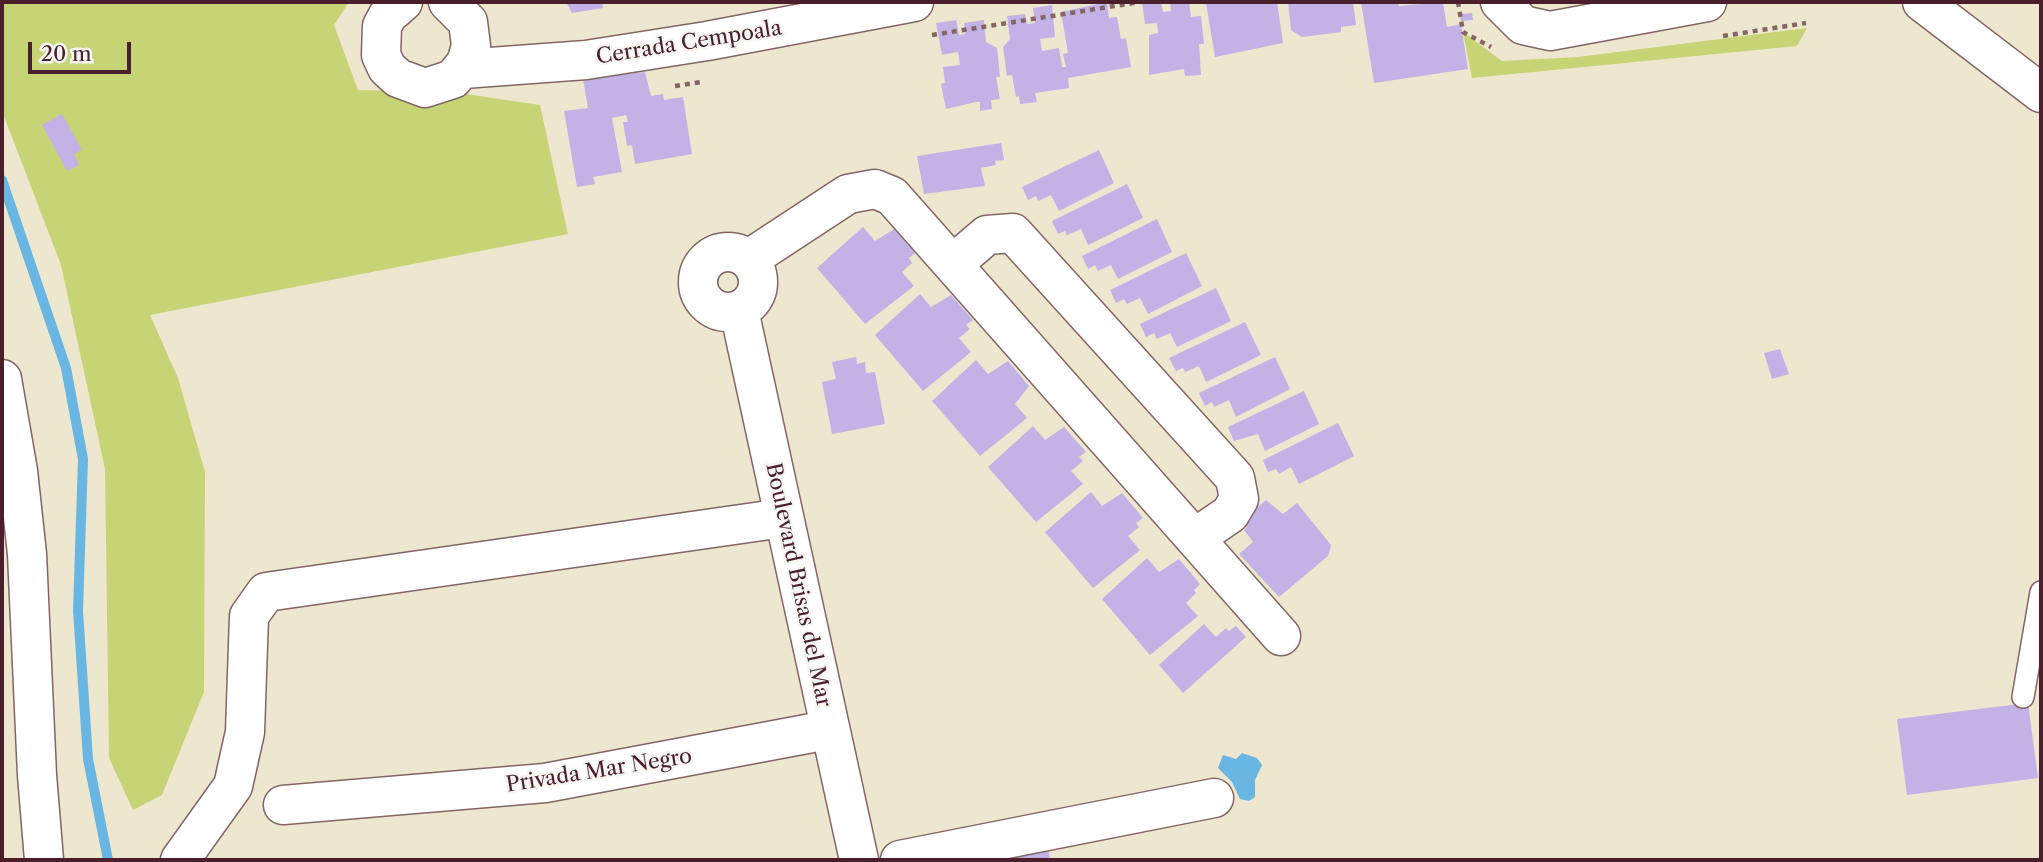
<!DOCTYPE html>
<style>
body{margin:0}
#map{position:relative;width:2043px;height:862px;overflow:hidden;background:#ede7cf;font-family:"Libre Caslon Text",serif}
canvas{display:block}
.frame{position:absolute;inset:0;border:4px solid #4a1f2b;pointer-events:none}
.scale{position:absolute;left:28px;top:42px;width:103px;height:32px;box-sizing:border-box;border:4px solid #4a1f2b;border-top:0;padding-left:9px;font-size:21px;line-height:24px;white-space:nowrap;color:#4a1f2b;-webkit-text-stroke:5px #f6f6f2;paint-order:stroke}
</style>
<div id="map">
<canvas width="2043" height="862"></canvas>
<div class="frame"></div>
<div class="scale">20 m</div>
</div>
<script>
const ctx = document.querySelector('canvas').getContext('2d');
ctx.lineJoin = 'round';
function paint(path, color) {
  ctx.fillStyle = color;
  ctx.fill(path, 'evenodd');
}
function shape(rows) {
  const path = new Path2D();
  for (const r of rows) {
    if (r.length === 3) {
      path.moveTo(r[0] + r[2], r[1]);
      path.arc(r[0], r[1], r[2], 0, 2 * Math.PI);
      continue;
    }
    path.moveTo(r[0], r[1]);
    for (let i = 2; i < r.length; i += 2) path.lineTo(r[i], r[i + 1]);
  }
  return path;
}
function strokePath(path, color, width, dash) {
  ctx.strokeStyle = color;
  ctx.lineWidth = width;
  ctx.lineCap = dash ? 'butt' : 'round';
  ctx.setLineDash(dash || []);
  ctx.stroke(path);
}
function label(font, color, halo, rows, align = 'center') {
  ctx.font = font + ' "Libre Caslon Text",serif';
  ctx.lineWidth = 5;
  ctx.setLineDash([]);
  ctx.textBaseline = 'middle';
  ctx.strokeStyle = halo;
  ctx.fillStyle = color;
  for (const [text, x, y, turn = 0] of rows) {
    ctx.save();
    ctx.translate(x, y);
    ctx.rotate((+turn || 0) * Math.PI / 180);
    ctx.textAlign = isNaN(turn) ? turn : align;
    if (halo) ctx.strokeText(text, 0, 0);
    ctx.fillText(text, 0, 0);
    ctx.restore();
  }
}
paint(shape([
 [2,2,349,2,334,25,358,90,452,92,540,105,568,234,150,315,178,378,205,472,204,692,162,795,133,810,109,758,105,469,61,265,2,111],
 [1807,28,1797,46,1472,78,1463,32,1502,61,1578,57]
]), '#c6d476');
paint(shape([
 [1242,753,1257,758,1262,765,1255,780,1255,797,1249,801,1240,799,1232,782,1218,768,1223,755,1236,759]
]), '#6ab6e3');
strokePath(shape([
 [2,180,66,368,83,459,78,611,88,759,108,860]
]), '#6ab6e3', 10);
paint(shape([
 [566,2,602,2,603,8,572,13],
 [1107,2,1109,18,1117,17,1121,39,1126,38,1131,67,1068,78,1069,88,1035,93,1037,102,1020,104,1019,96,1016,97,1012,75,1007,76,1003,47,1010,39,1007,16,1025,14,1027,24,1035,23,1033,8,1052,5,1055,37,1040,39,1042,51,1059,48,1062,67,1066,67,1063,54,1068,53,1061,12],
 [1142,2,1161,2,1163,12,1171,11,1170,2,1189,2,1191,17,1201,16,1204,44,1199,44,1201,75,1185,76,1184,69,1149,75,1149,35,1158,33,1157,23,1145,24],
 [1277,2,1283,43,1215,57,1206,3],
 [1288,2,1353,2,1356,25,1341,27,1341,32,1302,37,1291,30],
 [1361,2,1398,2,1399,6,1443,2,1447,27,1461,24,1468,69,1374,83],
 [1472,13,1473,20,1461,21,1460,14],
 [956,20,959,35,965,34,964,23,984,20,986,42,997,48,1000,77,996,77,1000,99,991,100,992,109,980,111,980,102,976,102,946,109,941,84,945,83,943,67,960,65,958,52,942,55,936,23],
 [645,72,651,96,663,94,664,100,683,97,692,154,635,164,632,145,627,146,623,122,628,122,626,115,612,118,622,172,593,177,595,184,577,187,564,111,588,108,583,79],
 [62,114,82,150,74,154,79,165,67,171,42,125],
 [1001,143,1004,160,995,161,996,165,981,168,985,186,924,194,917,156],
 [1099,150,1114,183,1059,211,1051,195,1038,201,1036,196,1028,200,1022,187],
 [1127,184,1143,218,1088,245,1081,229,1067,235,1065,231,1058,234,1052,221],
 [1157,219,1172,252,1118,279,1111,265,1098,271,1095,265,1088,269,1082,256],
 [863,227,875,241,894,229,915,253,909,258,912,263,902,272,914,286,865,324,817,268],
 [1186,253,1202,286,1148,314,1140,298,1127,304,1124,299,1116,303,1110,290],
 [1216,288,1231,321,1177,347,1170,333,1157,339,1154,333,1146,337,1140,324],
 [920,294,931,307,951,295,973,320,966,325,970,329,959,338,971,352,923,391,875,335],
 [1245,322,1261,355,1206,382,1199,366,1185,372,1183,368,1176,371,1169,358],
 [1780,349,1789,374,1772,379,1764,353],
 [856,357,857,364,865,362,866,373,875,372,885,424,832,434,822,382,836,379,832,362],
 [1275,357,1290,389,1236,417,1229,400,1214,407,1212,402,1205,406,1199,393],
 [976,360,988,374,1008,361,1029,386,1015,404,1027,418,980,456,932,401],
 [1304,391,1319,424,1265,451,1258,434,1234,441,1228,427],
 [1338,423,1354,456,1299,484,1291,467,1279,474,1276,469,1268,472,1263,460],
 [1033,426,1045,440,1064,427,1086,452,1079,457,1083,461,1071,471,1083,484,1036,522,988,467],
 [1091,492,1102,506,1122,493,1143,518,1136,523,1139,527,1128,536,1140,550,1093,588,1045,532],
 [1266,500,1283,514,1297,503,1331,545,1328,556,1279,597,1239,554,1253,542,1244,530,1247,527,1242,521],
 [1147,558,1159,572,1179,559,1200,584,1194,590,1196,593,1186,603,1198,616,1150,655,1102,599],
 [1204,624,1216,637,1226,628,1229,631,1236,626,1246,637,1183,693,1159,665],
 [2028,703,2038,778,1907,795,1897,719],
 [1047,841,1050,860,957,860]
]), '#c2b2e5');
const service = shape([
 [2023,697,2041,592]
]);
const minor = shape([
 [403,2,388,15,382,26,381,55,387,68,398,78,425,88,453,79,466,63,471,46,468,22,448,2],
 [1500,2,1523,25,1550,31,1707,2],
 [1922,2,2041,93],
 [463,69,586,60,707,41,914,2],
 [749,259,848,194,875,189,892,196,1281,636],
 [954,263,987,235,1013,233,1235,478,1239,499,1230,514,1196,537],
 [2,379,18,471,27,554,37,775,44,860],
 [283,805,545,783,828,730],
 [180,860,233,786,245,732,249,616,266,592,783,518],
 [900,860,1214,798]
]);
const tertiary = shape([
 [728,282,30],
 [739,310,859,860]
]);
strokePath(service, '#836564', 24);
strokePath(minor, '#836564', 41);
strokePath(tertiary, '#836564', 41);
strokePath(shape([
 [1458,2,1463,32,1491,47],
 [932,35,1140,2],
 [1723,36,1806,23],
 [675,86,701,82]
]), '#836564', 4.5, [5, 5]);
strokePath(service, '#fff', 21);
strokePath(minor, '#fff', 38);
strokePath(tertiary, '#fff', 38);
label('21px', '#4a1f2b', '#f6f6f2', [
 ["Cerrada Cempoala",689,43,-9],
 ["Boulevard Brisas del Mar",798,585,78],
 ["Privada Mar Negro",599,771,-9]
]);
</script>
